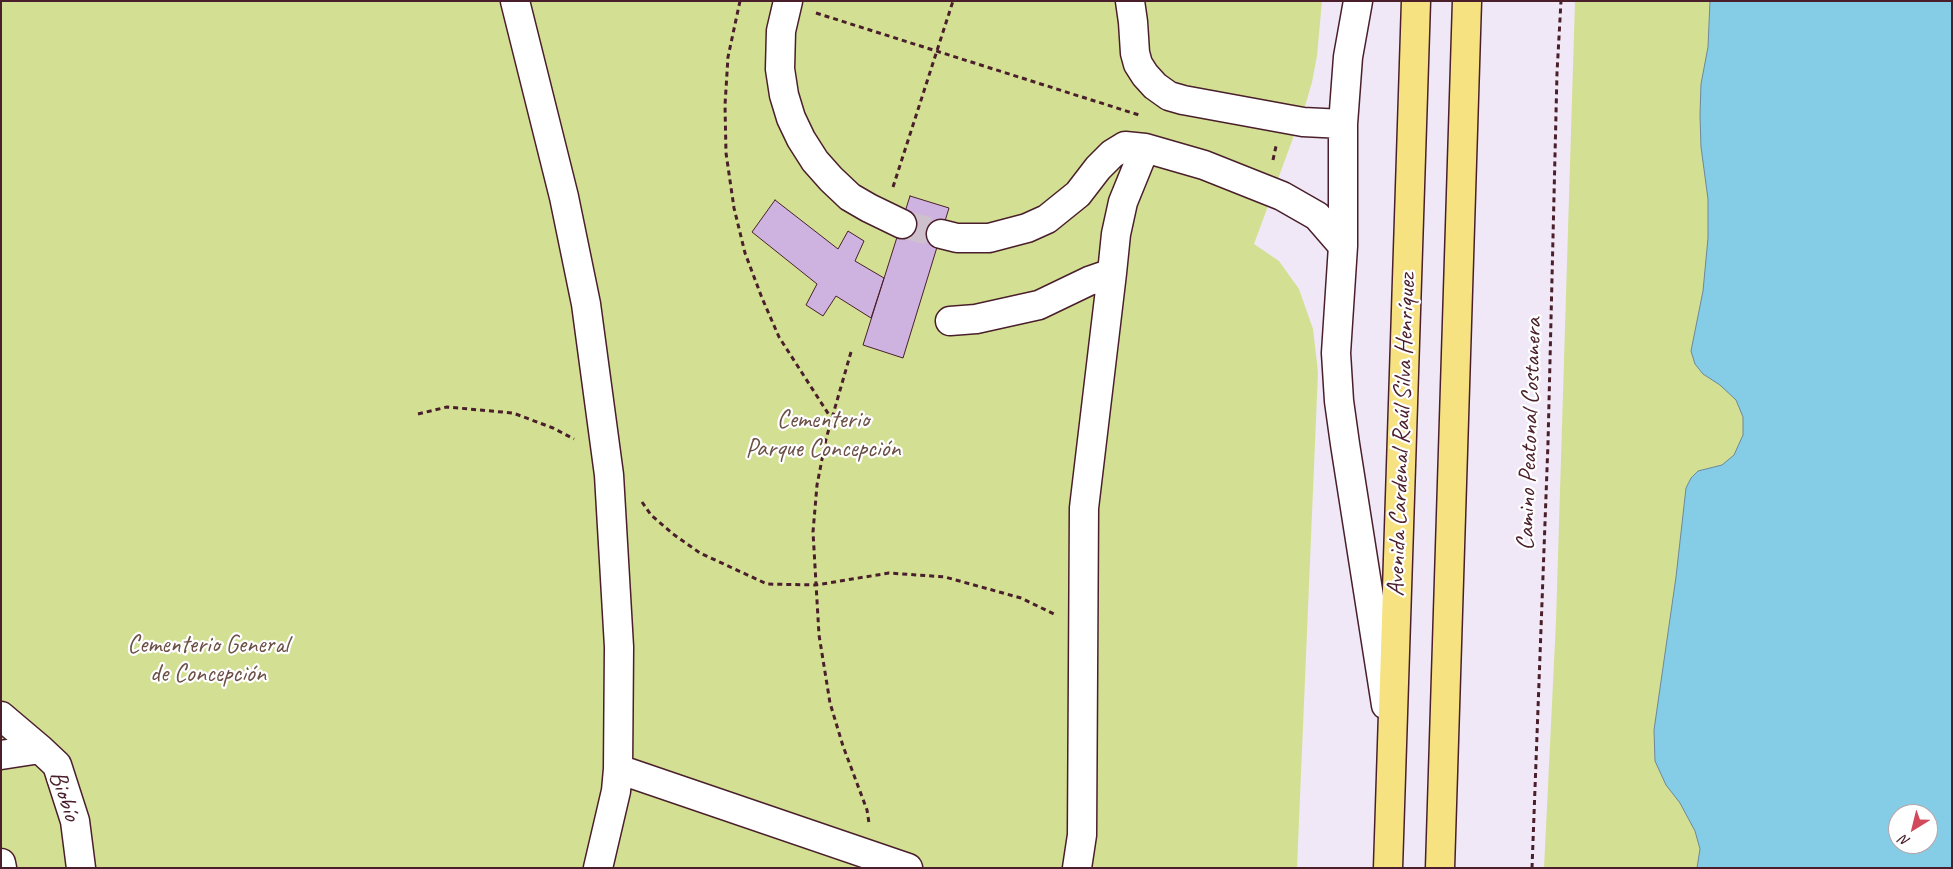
<!DOCTYPE html>
<meta charset="utf-8">
<style>
body{margin:0}
#map{position:relative;width:1953px;height:869px;overflow:hidden;background:#f0e8f6;font-family:Caveat,sans-serif}
canvas{display:block}
.frame{position:absolute;inset:0;border:2px solid #4a1f2b;pointer-events:none}
.north{position:absolute;left:1888px;top:804px;width:50px;height:50px;box-sizing:border-box;background:#fff;border:1px solid #b7a5aa;border-radius:50%;rotate:216deg;font-size:14px;font-weight:700;line-height:20px;text-align:center;color:#4a1f2b}
.north::after{content:'';display:block;margin:auto;width:18px;height:22px;background:#d1495b;clip-path:polygon(50% 0,100% 100%,50% 72%,0 100%)}
</style>
<div id="map">
<canvas width="1953" height="869"></canvas>
<div class="frame"></div>
<div class="north">N</div>
</div>
<script>
const ctx = document.querySelector('canvas').getContext('2d');
ctx.lineJoin = 'round';
function paint(path, color) {
  ctx.fillStyle = color;
  ctx.fill(path, 'evenodd');
}
function shape(rows) {
  const path = new Path2D();
  for (const r of rows) {
    path.moveTo(r[0], r[1]);
    for (let i = 2; i < r.length; i += 2) path.lineTo(r[i], r[i + 1]);
  }
  return path;
}
function strokePath(path, color, width, dash) {
  ctx.strokeStyle = color;
  ctx.lineWidth = width;
  ctx.lineCap = dash ? 'butt' : 'round';
  ctx.setLineDash(dash || []);
  ctx.stroke(path);
}
function label(font, color, halo, rows, align = 'center') {
  ctx.font = font + ' Caveat,sans-serif';
  ctx.lineWidth = 4.5;
  ctx.setLineDash([]);
  ctx.textBaseline = 'middle';
  ctx.strokeStyle = halo;
  ctx.fillStyle = color;
  for (const [text, x, y, turn = 0] of rows) {
    ctx.save();
    ctx.translate(x, y);
    ctx.rotate((+turn || 0) * Math.PI / 180);
    ctx.textAlign = isNaN(turn) ? turn : align;
    if (halo) ctx.strokeText(text, 0, 0);
    ctx.fillText(text, 0, 0);
    ctx.restore();
  }
}
paint(shape([
 [1,1,1322,1,1317,56,1312,82,1306,103,1254,244,1279,261,1299,289,1313,329,1318,372,1297,868,1,868],
 [1575,1,1952,1,1952,868,1544,868,1556,621],
 [1898,814,1928,814,1928,844,1898,844]
]), '#d3e093');
const water = shape([
 [1710,1,1952,1,1952,868,1697,868,1700,849,1695,831,1680,803,1666,785,1655,761,1654,730,1676,577,1686,488,1691,478,1698,471,1722,465,1734,455,1743,435,1743,417,1736,400,1720,385,1703,374,1695,364,1691,351,1703,291,1708,238,1708,199,1701,147,1700,115,1701,84,1708,47,1710,1],
 [1898,814,1928,814,1928,844,1898,844,1898,814]
]);
paint(water, '#85cde7');
strokePath(water, '#6d879c', 1);
const building = shape([
 [910,196,949,208,903,358,863,345,910,196],
 [775,200,838,249,848,231,864,241,855,261,884,278,871,318,836,296,823,316,806,305,817,284,752,232,775,200]
]);
paint(building, '#ceb3e1');
strokePath(building, '#4a1f2b', 1);
strokePath(shape([
 [902,224,941,234]
]), '#cfc0cd', 28, [28, 14]);
const minor = shape([
 [515,1,564,197,586,304,609,475,619,647,618,769,908,868],
 [788,1,781,31,780,69,784,95,791,118,801,139,815,161,831,179,850,197,869,208,902,224],
 [1130,1,1133,22,1135,53,1138,64,1145,75,1155,86,1169,96,1183,100,1303,122,1343,124],
 [1358,1,1348,57,1343,124,1343,246,1336,353,1339,401,1345,444,1386,705],
 [941,234,957,238,989,238,1027,228,1047,219,1078,194,1098,168,1112,154,1125,146,1145,148,1204,165,1282,196,1317,216,1343,246],
 [950,321,976,319,1039,305,1089,281,1112,273,1116,234,1123,202,1145,148],
 [1,716,40,749,57,765,75,821,81,868],
 [1,755,40,749],
 [1,863,2,868],
 [598,868,616,791,618,769],
 [1077,868,1082,835,1084,508,1112,273]
]);
const major = shape([
 [1388,868,1416,1],
 [1440,868,1467,1]
]);
strokePath(minor, '#4a1f2b', 31);
strokePath(major, '#4a1f2b', 31);
strokePath(shape([
 [740,1,728,57,725,105,726,153,734,208,745,253,762,298,779,337,831,418],
 [816,13,1139,115],
 [1273,160,1276,146],
 [893,187,953,1],
 [851,352,826,439,817,485,813,532,819,635,830,703,843,746,867,810,869,823],
 [418,414,447,407,513,413,553,428,574,439],
 [642,502,651,515,673,534,700,553,767,584,816,585,889,573,945,577,1021,598,1054,614],
 [1532,868,1548,443,1557,73,1561,1]
]), '#4a1f2b', 3, [5, 4]);
strokePath(minor, '#fff', 28);
strokePath(major, '#f7e281', 28);
label('25px', '#6c4f45', '#fff', [
 ["Cementerio",823,420],
 ["Parque Concepción",823,449],
 ["Cementerio General",208,645],
 ["de Concepción",208,674]
]);
label('25px', '#4a1f2b', '#fff', [
 ["Camino Peatonal Costanera",1530,434,-88],
 ["Avenida Cardenal Raúl Silva Henríquez",1402,435,-88],
 ["Biobío",64,796,71]
]);
</script>
